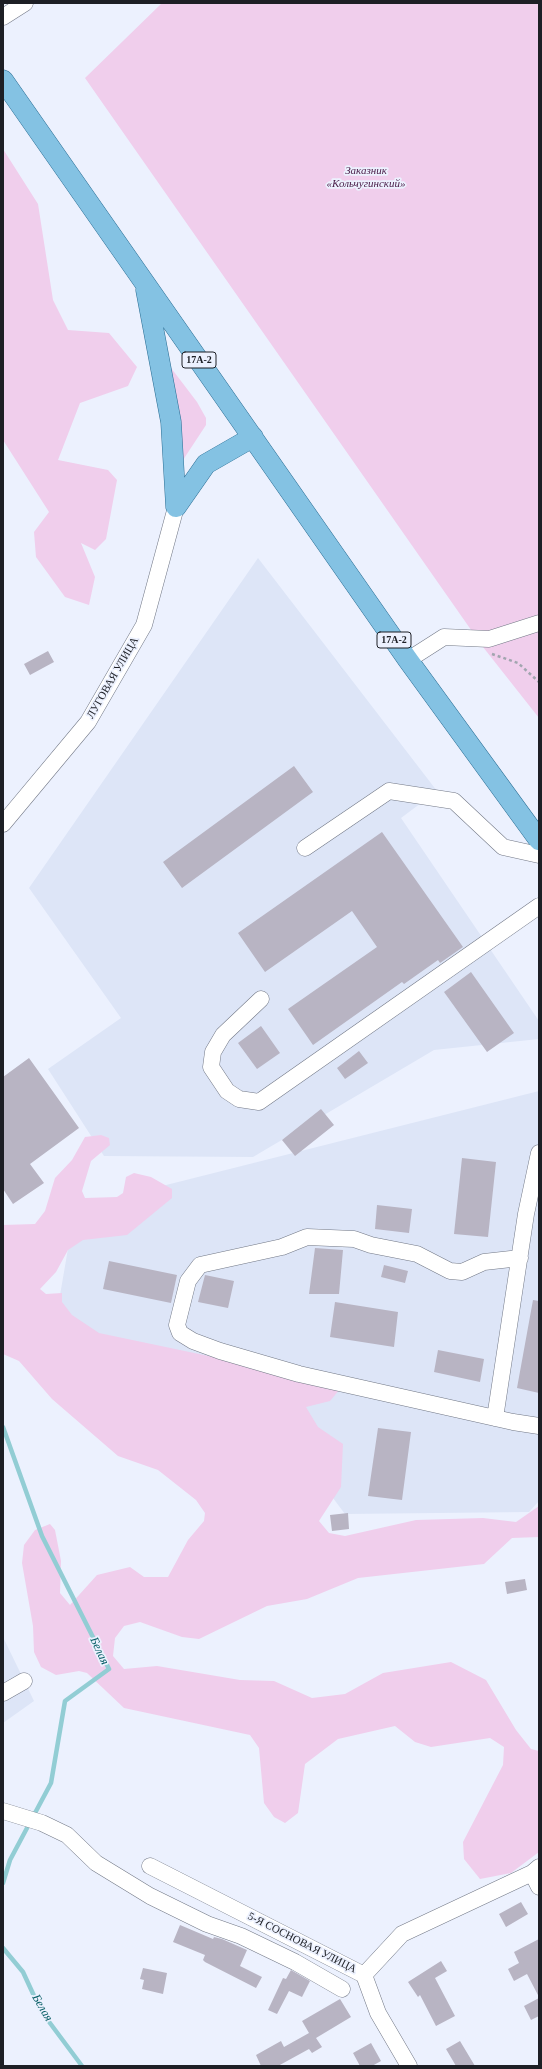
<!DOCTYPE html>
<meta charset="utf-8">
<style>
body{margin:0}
#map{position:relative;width:542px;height:2069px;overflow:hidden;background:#ecf1fe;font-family:Georgia,serif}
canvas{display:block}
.frame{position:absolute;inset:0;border:4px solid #1d1f25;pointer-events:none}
</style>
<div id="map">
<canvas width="542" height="2069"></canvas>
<div class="frame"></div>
</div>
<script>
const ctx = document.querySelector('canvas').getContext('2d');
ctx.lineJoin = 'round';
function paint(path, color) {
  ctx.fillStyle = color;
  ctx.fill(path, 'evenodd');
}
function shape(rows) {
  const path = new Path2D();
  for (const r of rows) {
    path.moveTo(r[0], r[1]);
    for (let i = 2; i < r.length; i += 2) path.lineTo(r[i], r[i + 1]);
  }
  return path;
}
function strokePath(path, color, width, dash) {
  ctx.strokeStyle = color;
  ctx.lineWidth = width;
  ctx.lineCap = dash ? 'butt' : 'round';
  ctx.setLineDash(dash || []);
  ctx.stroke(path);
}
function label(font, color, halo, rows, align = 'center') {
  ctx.font = font + ' Georgia,serif';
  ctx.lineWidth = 3.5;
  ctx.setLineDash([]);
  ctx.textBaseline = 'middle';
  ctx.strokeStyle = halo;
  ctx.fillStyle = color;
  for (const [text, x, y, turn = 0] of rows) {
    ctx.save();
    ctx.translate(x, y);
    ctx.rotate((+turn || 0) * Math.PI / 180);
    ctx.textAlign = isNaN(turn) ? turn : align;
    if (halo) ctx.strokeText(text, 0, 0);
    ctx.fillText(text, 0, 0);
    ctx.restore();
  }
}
paint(shape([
 [258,558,437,791,401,818,539,1021,539,1039,434,1050,253,1157,104,1156,48,1069,121,1018,29,888],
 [539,1091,539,1501,529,1512,345,1514,233,1365,54,1330,75,1208],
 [3,1637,34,1701,3,1723]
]), '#dde5f7');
paint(shape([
 [162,3,539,3,539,718,483,647,85,78],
 [3,149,38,204,53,300,68,330,109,333,137,367,128,386,80,403,58,460,108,470,117,480,106,539,95,550,81,543,95,577,89,605,65,597,36,557,34,532,49,512,3,440],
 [165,360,197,402,206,418,206,425,183,460],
 [101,1135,109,1138,110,1145,91,1161,82,1191,85,1198,117,1197,123,1193,126,1177,134,1173,151,1177,172,1189,172,1198,127,1235,83,1240,68,1250,56,1272,40,1289,46,1294,62,1293,62,1302,72,1315,99,1333,318,1379,340,1389,330,1401,306,1407,318,1427,343,1444,341,1487,319,1521,329,1533,345,1536,416,1520,483,1518,516,1522,539,1506,539,1537,512,1538,484,1564,358,1578,307,1599,267,1606,199,1639,182,1637,140,1622,124,1626,115,1638,113,1656,124,1669,157,1666,240,1680,274,1681,312,1698,345,1694,383,1673,451,1662,486,1680,516,1730,531,1749,539,1751,539,1852,511,1873,480,1879,464,1859,463,1842,503,1765,504,1747,490,1738,431,1747,415,1742,395,1726,338,1739,305,1764,298,1813,285,1823,274,1817,264,1803,259,1748,250,1735,124,1708,87,1673,79,1671,56,1675,41,1667,34,1652,33,1626,22,1563,24,1545,35,1530,50,1524,55,1530,61,1561,60,1593,70,1605,97,1575,130,1567,144,1577,168,1577,188,1540,204,1521,205,1513,196,1500,158,1470,118,1456,52,1399,19,1361,3,1354,3,1225,35,1224,45,1211,55,1178,72,1160,85,1137]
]), '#f0ceec');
strokePath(shape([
 [3,1427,42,1536,109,1669,65,1701,51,1783,10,1860,3,1883],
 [3,1948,23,1972,41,2011,82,2066]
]), '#92cdd4', 4.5);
paint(shape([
 [48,651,54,662,30,675,24,664],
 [294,766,313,792,182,888,163,862],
 [382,832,463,947,440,963,438,960,404,984,402,982,313,1045,288,1009,377,947,352,911,265,972,238,933],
 [471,972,514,1033,487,1052,444,992],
 [261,1026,280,1053,257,1069,238,1043],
 [359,1051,368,1063,345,1079,337,1068],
 [29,1058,79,1128,30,1164,44,1183,13,1204,3,1189,3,1077],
 [321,1109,334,1125,295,1156,282,1140],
 [462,1158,496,1162,488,1237,454,1234],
 [377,1205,412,1209,409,1233,375,1229],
 [315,1248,343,1250,339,1294,309,1294],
 [109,1261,177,1275,171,1303,103,1289],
 [384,1265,408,1271,405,1283,381,1277],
 [205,1275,234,1281,228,1308,198,1302],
 [533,1300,539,1301,539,1393,517,1388],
 [335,1302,398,1312,394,1347,330,1337],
 [438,1350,484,1359,480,1382,434,1372],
 [378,1428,411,1432,402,1500,368,1496],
 [348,1513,349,1529,332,1531,330,1515],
 [525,1579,527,1590,507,1594,505,1582],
 [521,1902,528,1914,506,1927,499,1914],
 [180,1925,213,1939,214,1937,222,1939,247,1950,240,1966,262,1977,256,1988,205,1962,203,1960,205,1955,173,1942],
 [539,1939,539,1997,527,1974,514,1981,508,1969,519,1963,514,1952],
 [441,1961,447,1971,435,1978,455,2016,436,2026,420,1995,418,1997,408,1982],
 [143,1968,167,1973,163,1994,142,1989,144,1980,140,1979],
 [291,1970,310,1981,302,1997,289,1991,277,2014,268,2010,283,1978,286,1979],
 [539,1998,539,2016,531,2020,524,2006],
 [340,1999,351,2017,316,2038,322,2047,312,2053,309,2049,278,2066,261,2066,256,2055,281,2041,284,2047,309,2033,302,2021],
 [460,2041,475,2066,456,2066,446,2049],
 [371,2043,381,2061,372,2066,360,2066,353,2053]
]), '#b8b4c3');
const minor = shape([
 [3,17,25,3],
 [408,660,444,637,489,639,539,623],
 [3,824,88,722,144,625,176,507],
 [305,848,389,791,454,801,503,847,539,855],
 [261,999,223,1035,213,1052,211,1067,227,1091,239,1099,259,1102,539,906],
 [520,1258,484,1262,462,1272,450,1271,417,1254,371,1245,354,1239,307,1237,282,1247,200,1265,188,1281,177,1325,180,1333,193,1341,220,1351,299,1374,513,1422,539,1426],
 [495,1418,526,1214,539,1153],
 [3,1693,24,1681],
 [3,1811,42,1823,67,1835,96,1863,150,1896,207,1924,241,1936,295,1962,342,1989],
 [150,1866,364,1975,378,2013,409,2066],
 [532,1873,539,1887],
 [364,1975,402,1934,532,1873,539,1867]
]);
const major = shape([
 [3,80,408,660,539,840],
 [146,290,171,422,176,507],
 [176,507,206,464,253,437]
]);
strokePath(minor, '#727886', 17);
strokePath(major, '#2b6e94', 21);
strokePath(shape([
 [492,654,518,663,539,682]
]), '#a1a5af', 2.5, [3, 3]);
strokePath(minor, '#fff', 16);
strokePath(major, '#84c2e3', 20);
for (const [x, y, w] of [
 [199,360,34],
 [394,640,34]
]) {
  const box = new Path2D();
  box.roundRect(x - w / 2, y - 8, w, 16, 3);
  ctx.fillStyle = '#ecf1fe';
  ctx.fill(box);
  strokePath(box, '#1d1f25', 1);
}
label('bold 10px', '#1d1f25', null, [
 ["17А-2",199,360],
 ["17А-2",394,640]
]);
label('italic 11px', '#4d204b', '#ecf1fe', [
 ["Заказник",366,171],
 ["«Кольчугинский»",366,184]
]);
label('11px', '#1d1f25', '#ecf1fe', [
 ["ЛУГОВАЯ УЛИЦА",113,678,-60],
 ["5-Я СОСНОВАЯ УЛИЦА",302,1943,27]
]);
label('italic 12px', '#065d65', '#ecf1fe', [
 ["Белая",99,1651,65],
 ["Белая",42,2008,60]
]);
</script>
